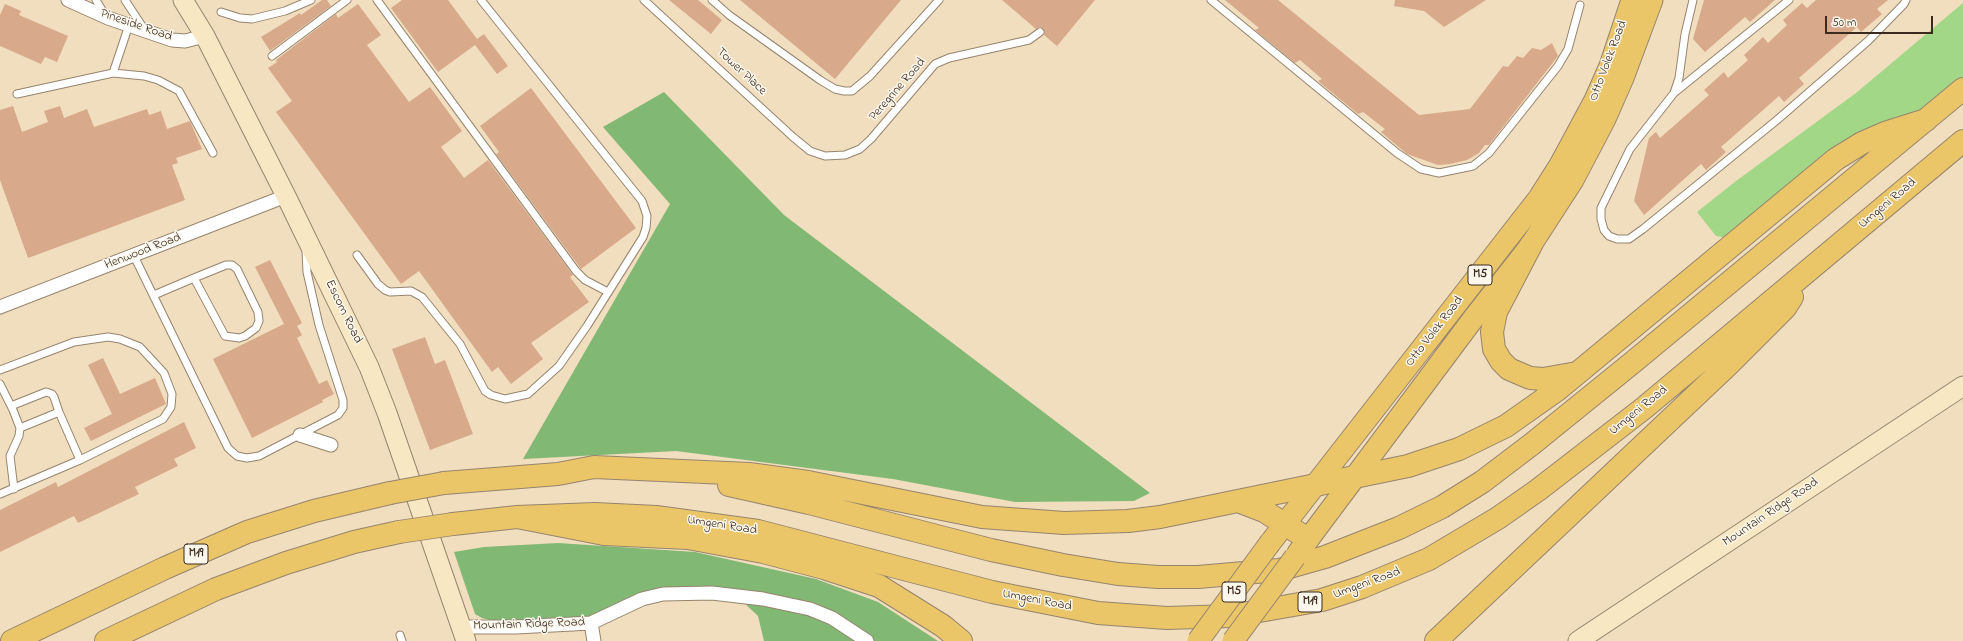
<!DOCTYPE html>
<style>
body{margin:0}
#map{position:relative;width:1963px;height:641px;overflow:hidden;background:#f0debe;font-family:"Indie Flower",sans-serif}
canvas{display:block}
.scale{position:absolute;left:1825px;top:16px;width:108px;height:18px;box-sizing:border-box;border:2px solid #3b2a1e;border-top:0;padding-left:5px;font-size:12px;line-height:14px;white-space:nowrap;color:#3b2a1e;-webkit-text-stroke:3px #fbf7ec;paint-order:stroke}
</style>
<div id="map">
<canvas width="1963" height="641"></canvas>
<div class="scale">50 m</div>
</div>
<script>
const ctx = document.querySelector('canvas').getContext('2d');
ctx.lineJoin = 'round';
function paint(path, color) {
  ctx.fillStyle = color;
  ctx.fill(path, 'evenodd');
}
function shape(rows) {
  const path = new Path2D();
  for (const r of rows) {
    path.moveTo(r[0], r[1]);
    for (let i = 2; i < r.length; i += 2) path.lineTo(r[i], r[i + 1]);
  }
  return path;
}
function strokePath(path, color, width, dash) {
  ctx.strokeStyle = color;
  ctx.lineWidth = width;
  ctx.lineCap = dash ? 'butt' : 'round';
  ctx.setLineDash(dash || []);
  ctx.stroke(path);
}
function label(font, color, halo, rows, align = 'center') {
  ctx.font = font + ' "Indie Flower",sans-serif';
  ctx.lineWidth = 3;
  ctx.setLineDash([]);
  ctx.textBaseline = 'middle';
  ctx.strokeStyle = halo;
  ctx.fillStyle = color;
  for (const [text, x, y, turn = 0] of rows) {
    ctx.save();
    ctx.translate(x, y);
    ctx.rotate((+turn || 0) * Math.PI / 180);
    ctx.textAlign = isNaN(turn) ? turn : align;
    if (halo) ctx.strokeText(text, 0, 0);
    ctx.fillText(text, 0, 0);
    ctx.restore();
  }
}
paint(shape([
 [1963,3,1963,87,1861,142,1737,240,1716,236,1697,212,1736,181,1856,93]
]), '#a2d788');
paint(shape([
 [664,92,784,215,1150,493,1134,501,1015,502,893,479,676,451,523,459,670,204,603,127],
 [558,543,695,552,816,579,878,602,938,641,764,641,758,616,737,596,663,594,607,616,516,627,482,618,475,614,454,552,484,547]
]), '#81b874');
paint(shape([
 [322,0,327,0,331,6,270,51,261,37,300,13,301,15],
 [402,0,448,0,477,39,484,34,508,66,497,74,475,45,438,72,391,8],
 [669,0,698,0,722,20,711,34],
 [740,0,901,0,835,79],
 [1002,0,1095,0,1057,46,1044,35,1044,29,1040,27,1036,29],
 [1225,0,1278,0,1419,115,1470,109,1503,66,1508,67,1517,56,1523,58,1532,48,1541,50,1552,43,1558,56,1489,145,1485,145,1479,153,1467,160,1450,164,1438,165,1407,154,1381,132,1385,129,1363,112,1358,114,1318,81,1322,79,1300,60,1295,63,1255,30,1259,28],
 [1395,0,1486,0,1444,27,1424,11,1394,6],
 [1704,0,1775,0,1750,22,1745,17,1705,52,1693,39],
 [1816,0,1888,0,1877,9,1882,14,1861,32,1857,27,1799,78,1804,84,1784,102,1779,96,1721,147,1726,152,1706,170,1701,164,1644,215,1634,201,1649,138,1656,132,1660,138,1709,95,1704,90,1724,72,1728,78,1748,60,1744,55,1763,37,1768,43,1787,25,1783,20,1802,3,1807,8],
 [5,4,21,11,19,15,68,36,57,62,45,57,41,64,0,46,0,15],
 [358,4,381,35,367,45,409,102,430,87,462,131,441,147,464,178,488,160,573,275,570,277,589,302,531,343,543,359,511,384,498,367,492,372,419,271,401,284,276,112,292,101,268,68,277,62,276,60,336,14,338,18],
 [531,88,636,228,581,269,496,154,499,152,480,126],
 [13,106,22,132,48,122,44,111,60,106,64,118,87,109,94,127,147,109,149,115,161,111,167,129,190,121,202,149,176,158,178,163,172,165,185,200,28,258,0,180,0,110],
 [270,260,302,323,297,326,302,335,297,338,319,384,327,380,334,394,322,400,323,402,252,438,213,359,284,324,255,267],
 [425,337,435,364,445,360,473,434,430,450,392,349],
 [103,358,120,394,155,378,166,404,91,441,84,428,112,414,88,365],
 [184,422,196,448,174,459,178,466,135,487,139,494,78,523,74,516,0,552,0,510,56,482,58,487]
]), '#d8a98a');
const lane = shape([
 [96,0,105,15],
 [125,0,144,29],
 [377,0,576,271,585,280,608,292],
 [644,0,793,137,810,151,825,156,845,155,860,149,871,139,935,64,949,58,1029,40,1040,32],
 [712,0,729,15,820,80,835,89,844,91,852,91,870,76,939,0],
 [1211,0,1397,153,1421,169,1439,173,1473,166,1489,153,1558,66,1568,49,1580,5],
 [1693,0,1685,34,1679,78,1674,93,1630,149,1601,208,1601,219,1604,230,1609,236,1617,239,1629,239,1643,229,1777,120,1868,41,1904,4,1906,0],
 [221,12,240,18,252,19,285,11,311,0],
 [272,56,347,0],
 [113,73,144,76,158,80,179,91,213,153],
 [1674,93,1789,0],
 [17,94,113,73,129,25],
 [357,255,378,284,385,290,390,292,411,291,422,297,460,344,485,391,491,395,505,399,528,394,559,366,587,326,643,237,646,228,647,216,642,201,481,0],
 [134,256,228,448,237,456,247,458,259,456,338,415,343,408,343,400,319,325,307,272,306,250],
 [154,295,194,278,226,265,232,265,237,269,258,312,259,321,256,328,245,336,239,338,225,336,194,278],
 [0,370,74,342,108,337,120,339,140,347,164,373,172,394,171,407,163,419,80,460,0,494],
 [0,384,13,410,20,428,19,436,10,456,14,489],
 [11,406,46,392,52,394,54,397,59,412],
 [20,428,59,412,80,460],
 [400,635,402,641]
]);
const street = shape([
 [68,0,108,18,172,40,185,41,205,36],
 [0,307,286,196],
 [300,435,331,445],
 [591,623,594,641],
 [462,627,516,627,591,623,642,599,663,594,712,593,763,599,810,609,832,618,867,641]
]);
const secondary = shape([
 [183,0,205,36,286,196,369,367,387,413,466,641],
 [1578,641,1963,386]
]);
const primary = shape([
 [1270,543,1539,198,1560,165,1595,100,1610,66,1632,0],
 [1298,553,1473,319,1531,245,1573,180,1605,119,1623,78,1652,0]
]);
const highway = shape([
 [1531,245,1496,312,1492,332,1494,349,1501,361,1509,369,1530,378,1543,379,1577,373],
 [444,483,558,474,594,467,749,474,808,482,982,517,1064,523,1128,521,1160,517,1408,466,1459,449,1506,426,1557,390,1836,159,1862,143,1885,133,1926,120],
 [729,485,809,503,991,550,1063,565,1118,574,1158,577,1198,577,1279,570,1325,557,1399,528,1442,507,1482,482,1532,444,1632,363,1963,89],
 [1238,501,1264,511,1308,539],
 [517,517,595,514,656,517,758,531,992,592,1098,613,1167,618,1231,616,1322,600,1362,587,1429,559,1498,518,1538,490,1644,408,1963,141],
 [453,524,517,517,604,534,688,538,763,552,824,568,879,586,943,626,961,641],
 [12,641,165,568,247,532,314,511,390,493],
 [106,641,216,589,286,563,354,542,399,532],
 [1436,641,1729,364,1785,308,1792,297]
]);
strokePath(lane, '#96846e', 9);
strokePath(street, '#96846e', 15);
strokePath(secondary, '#96846e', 21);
strokePath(primary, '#96846e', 23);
strokePath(highway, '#96846e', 24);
strokePath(lane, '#fff', 7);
strokePath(street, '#fff', 13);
strokePath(secondary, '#f7e8c3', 19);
strokePath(primary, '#ebc669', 21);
strokePath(highway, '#ebc669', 22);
const primaryBridge = shape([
 [1198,641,1270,543],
 [1233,641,1295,557]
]);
const highwayBridge = shape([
 [390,493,444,483],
 [399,532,453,524]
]);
strokePath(primaryBridge, '#96846e', 23, []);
strokePath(highwayBridge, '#96846e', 24, []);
strokePath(primaryBridge, '#ebc669', 21);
strokePath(highwayBridge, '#ebc669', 22);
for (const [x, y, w] of [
 [1480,275,24],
 [196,554,24],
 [1234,592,24],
 [1310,602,24]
]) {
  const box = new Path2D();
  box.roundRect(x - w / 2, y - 10, w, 20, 3);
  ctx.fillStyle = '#fbf7ec';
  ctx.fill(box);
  strokePath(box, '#3b2a1e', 1);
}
label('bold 12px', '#3b2a1e', null, [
 ["M5",1480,275],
 ["M19",196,554],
 ["M5",1234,592],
 ["M19",1310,602]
]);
label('13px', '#3b2a1e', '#fbf7ec', [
 ["Pineside Road",136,26,19],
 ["Otto Volek Road",1609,61,-69],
 ["Tower Place",741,72,43],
 ["Peregrine Road",898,90,-49],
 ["Umgeni Road",1888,204,-40],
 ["Henwood Road",143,252,-21],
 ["Escom Road",343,312,64],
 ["Otto Volek Road",1435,332,-52],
 ["Umgeni Road",1639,411,-39],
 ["Mountain Ridge Road",1771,513,-34],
 ["Umgeni Road",722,526,9],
 ["Umgeni Road",1367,584,-20],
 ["Umgeni Road",1037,601,11],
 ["Mountain Ridge Road",529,625,-2]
]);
</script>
